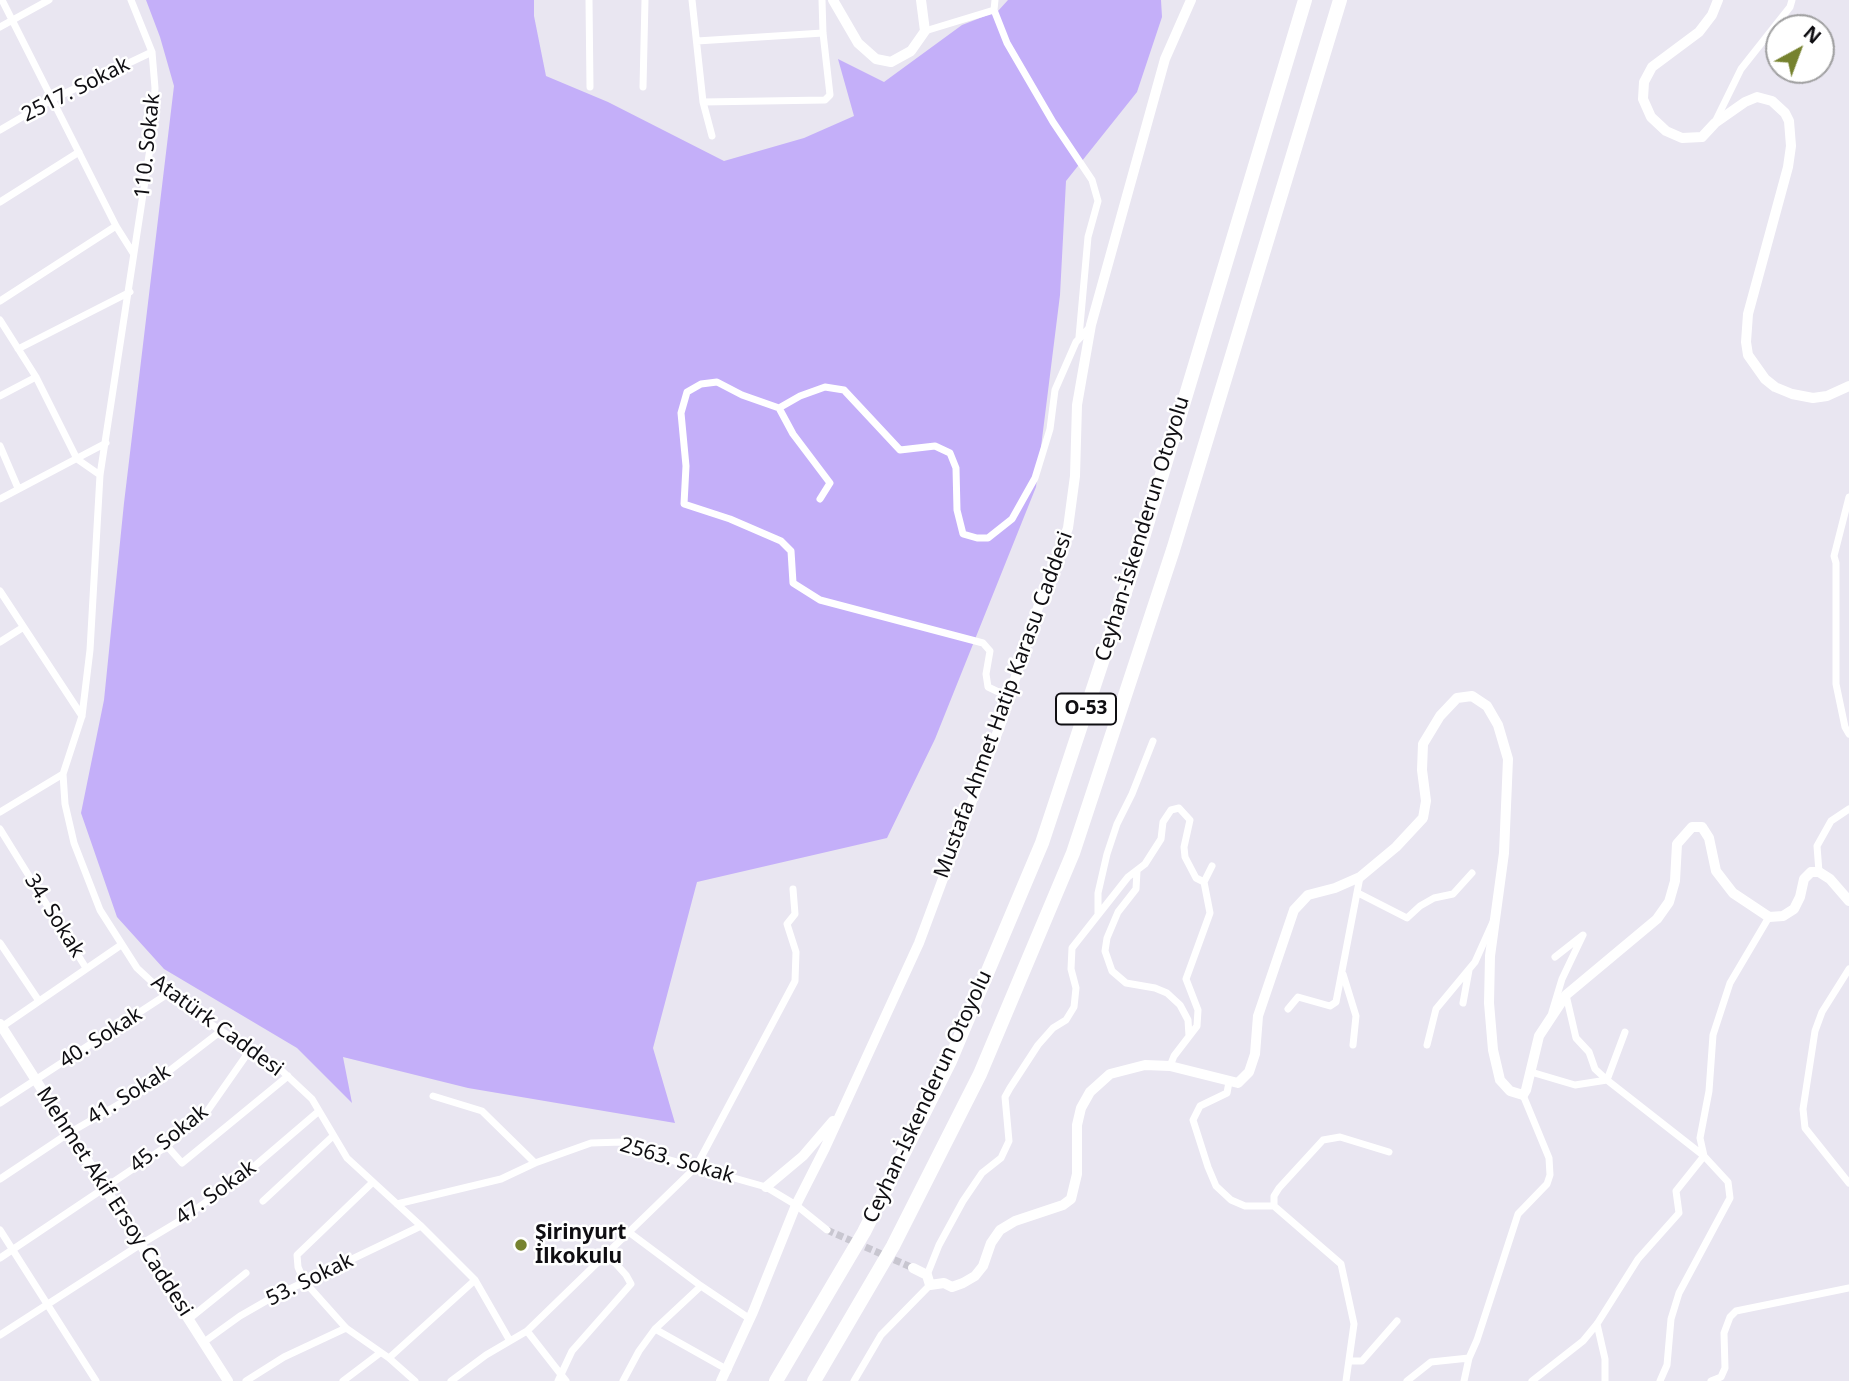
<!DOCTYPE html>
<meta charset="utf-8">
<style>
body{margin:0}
#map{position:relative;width:1849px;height:1381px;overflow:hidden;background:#e9e6f1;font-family:"Noto Sans",sans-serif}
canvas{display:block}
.north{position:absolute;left:1765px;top:14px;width:70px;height:70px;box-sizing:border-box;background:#fff;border:2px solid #9f9fa0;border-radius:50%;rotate:41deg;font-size:19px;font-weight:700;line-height:28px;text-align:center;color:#0f0e12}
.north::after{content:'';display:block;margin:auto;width:24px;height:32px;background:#76822f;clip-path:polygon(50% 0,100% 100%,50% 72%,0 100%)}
</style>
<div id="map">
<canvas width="1849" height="1381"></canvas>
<div class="north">N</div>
</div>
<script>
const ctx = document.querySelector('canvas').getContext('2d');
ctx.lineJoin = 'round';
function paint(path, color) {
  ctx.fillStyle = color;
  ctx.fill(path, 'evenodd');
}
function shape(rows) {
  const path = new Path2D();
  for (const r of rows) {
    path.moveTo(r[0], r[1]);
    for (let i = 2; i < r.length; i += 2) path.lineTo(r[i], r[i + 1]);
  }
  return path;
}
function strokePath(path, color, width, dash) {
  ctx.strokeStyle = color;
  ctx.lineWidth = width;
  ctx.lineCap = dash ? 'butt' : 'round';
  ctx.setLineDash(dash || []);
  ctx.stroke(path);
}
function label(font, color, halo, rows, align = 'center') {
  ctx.font = font + ' "Noto Sans",sans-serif';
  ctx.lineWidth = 5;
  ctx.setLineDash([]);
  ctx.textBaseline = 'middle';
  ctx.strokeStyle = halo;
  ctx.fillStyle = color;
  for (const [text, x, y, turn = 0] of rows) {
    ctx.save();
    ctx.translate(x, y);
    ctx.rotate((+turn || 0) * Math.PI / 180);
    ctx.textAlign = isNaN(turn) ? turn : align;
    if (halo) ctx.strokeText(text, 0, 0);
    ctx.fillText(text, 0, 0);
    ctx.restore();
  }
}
paint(shape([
 [146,0,534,0,534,16,546,76,608,102,724,161,804,138,854,116,838,59,884,82,962,25,998,11,1008,0,1161,0,1162,17,1137,92,1066,181,1060,295,1036,487,935,739,887,838,697,882,653,1048,675,1123,468,1088,343,1057,352,1103,297,1048,164,969,117,917,81,813,104,700,124,503,174,86,160,37]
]), '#c4aff9');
strokePath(shape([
 [827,1230,913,1268]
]), '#c8c6d0', 7, [7, 3.5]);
strokePath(shape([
 [2,0,116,226,133,253],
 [131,0,152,52,155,88,153,129,100,475,90,650,82,716,63,774,65,804,74,843,100,910,137,968,166,995,280,1069,312,1099,347,1158,421,1226,475,1280,510,1341],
 [589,0,590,87],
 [692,0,703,102,712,136],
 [995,0,994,10,1007,43,1053,122,1092,180,1098,201,1088,237,1079,337],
 [0,27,49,0],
 [925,31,994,10],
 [697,41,823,33],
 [643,87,645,0],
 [703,102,825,100,830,95,823,33,822,0],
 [1715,122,1741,69,1790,7,1792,0],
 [0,130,53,99,152,52],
 [0,202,79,152],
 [0,301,116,226],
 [0,320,36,377,77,459,100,475],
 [18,349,130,292],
 [0,396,36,377],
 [779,408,793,434,830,483,820,499],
 [0,446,18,488],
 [1849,497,1834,556,1836,563,1836,684,1845,727,1849,734],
 [0,499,106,443],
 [0,591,82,716],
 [0,642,22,628],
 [1009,697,988,687,986,674,990,651,983,643,820,600,793,583,791,551,781,541,730,519,684,504,686,466,681,413,687,392,701,384,717,382,742,395,779,408,800,396,825,387,844,390,900,450,935,446,950,453,956,468,957,510,963,534,977,538,988,538,1012,519,1035,478,1050,429,1055,390,1076,342,1091,326],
 [0,812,63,774],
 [0,829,86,968],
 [1137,871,1136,889,1118,912,1107,938,1105,951,1112,971,1126,983,1155,988,1167,993,1180,1005,1188,1020,1189,1036],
 [1819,872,1817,846,1831,821,1849,809],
 [1358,893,1407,918,1420,906,1434,898,1453,894,1472,873],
 [1098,914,1098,893,1107,854,1117,824,1132,794,1153,741],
 [0,943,39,1001],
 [1849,969,1822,1012,1815,1031,1803,1109,1805,1128,1849,1183],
 [1343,974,1356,1016,1353,1045],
 [1566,995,1576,1038,1589,1052,1595,1069,1607,1080,1625,1032],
 [1463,1003,1469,970],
 [1288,1009,1298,997,1330,1006,1336,1002,1360,877],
 [1552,1012,1562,979,1583,935,1555,957],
 [0,1028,121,945],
 [1427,1045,1436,1009,1475,962,1493,922],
 [1170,1066,1174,1056,1197,1026,1198,1010,1186,979,1210,913,1204,882],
 [1531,1072,1575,1085,1607,1080,1704,1156,1676,1191,1679,1213,1638,1259,1597,1324,1583,1341,1532,1381],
 [1229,1082,1227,1093,1200,1106,1193,1120,1208,1167,1216,1186,1231,1200,1245,1206,1274,1206,1341,1264,1354,1324,1346,1381],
 [433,1096,482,1111,535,1163],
 [0,1103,166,995],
 [167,1146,182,1163,288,1076],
 [0,1179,69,1133,147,1088,221,1031],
 [373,1182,297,1255,298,1267,304,1281,346,1328,389,1358,415,1381],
 [263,1201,333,1136],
 [397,1204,501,1179,535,1163,591,1143,622,1142,663,1158,766,1187,796,1205,827,1230],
 [1274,1206,1274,1196,1279,1188,1323,1140,1340,1137,1389,1152],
 [0,1230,96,1381],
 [630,1233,701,1286,750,1319],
 [0,1258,167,1146,206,1113,250,1050],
 [927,1275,939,1245,963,1201,982,1173,1001,1158,1009,1141,1005,1097,1010,1088,1038,1045,1053,1028,1066,1020,1074,1007,1076,988,1071,969,1072,948,1128,877,1145,864,1161,839,1163,822,1171,810,1179,808,1190,820,1184,847,1185,857,1196,878,1204,882,1212,866],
 [189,1319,246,1273],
 [1597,1324,1605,1359,1605,1381],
 [655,1329,728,1370],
 [527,1331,566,1381],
 [0,1335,141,1244,181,1220,250,1170,319,1111],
 [204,1342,240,1316,273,1297,421,1226],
 [389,1358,475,1280],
 [1349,1361,1362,1361,1397,1321],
 [246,1381,284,1357,346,1328],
 [343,1381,380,1353],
 [451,1381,486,1355,527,1331,696,1167,795,981,796,952,787,924,795,914,793,889],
 [558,1381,572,1351,631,1284,626,1275,608,1255],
 [623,1381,639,1351,655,1329,701,1286],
 [854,1381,881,1335,930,1285],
 [1407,1381,1431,1362,1469,1358],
 [1464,1381,1469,1358,1477,1340,1518,1214,1547,1184,1550,1175,1549,1158,1523,1095],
 [1660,1381,1667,1365,1671,1319,1679,1293,1730,1198,1728,1182,1704,1156,1700,1138,1709,1091,1713,1035,1730,983,1769,917],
 [1711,1381,1721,1377,1725,1368,1724,1333,1730,1317,1736,1311,1849,1288]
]), '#fff', 7);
strokePath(shape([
 [833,0,858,43,876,59,891,62,911,51,925,31,921,0],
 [1718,0,1712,15,1699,32,1652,67,1644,82,1643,99,1651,117,1666,131,1682,138,1702,137,1715,123,1745,102,1757,97,1772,101,1785,113,1789,121,1791,146,1788,167,1748,314,1746,342,1748,355,1765,379,1775,387,1792,394,1813,398,1827,396,1849,386],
 [0,1024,228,1381],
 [766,1187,803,1156,833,1121],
 [913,1268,927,1275,930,1285,944,1283,952,1287,963,1283,975,1276,983,1266,991,1243,1000,1230,1015,1221,1063,1205,1071,1199,1077,1174,1077,1125,1081,1108,1090,1092,1110,1074,1145,1065,1170,1066,1238,1083,1249,1072,1255,1054,1258,1016,1294,910,1308,895,1335,888,1360,877,1396,847,1423,818,1426,801,1422,770,1423,744,1440,716,1457,698,1472,696,1487,706,1498,725,1508,759,1504,853,1490,956,1489,1003,1493,1050,1500,1080,1510,1091,1523,1095,1526,1090,1539,1036,1566,995,1657,919,1669,902,1675,881,1677,844,1692,827,1702,827,1709,838,1716,871,1733,893,1769,917,1783,916,1794,909,1800,897,1804,879,1811,872,1819,872,1830,879,1849,901],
 [721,1381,753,1312,796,1205,825,1148,919,943,1001,723,1042,595,1068,528,1075,476,1077,405,1091,325,1165,59,1191,0]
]), '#fff', 10);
strokePath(shape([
 [776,1381,864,1232,950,1061,1042,843,1142,541,1305,0],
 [814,1381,893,1246,980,1074,1073,853,1173,550,1340,0]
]), '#fff', 14);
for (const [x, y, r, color] of [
 [521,1245,7,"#76822f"]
]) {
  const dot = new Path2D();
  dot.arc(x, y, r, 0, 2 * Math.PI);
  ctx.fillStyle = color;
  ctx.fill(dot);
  strokePath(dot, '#fff', 2.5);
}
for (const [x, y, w] of [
 [1086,709,60]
]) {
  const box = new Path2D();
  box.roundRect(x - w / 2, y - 15.5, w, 31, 5);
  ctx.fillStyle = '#fff';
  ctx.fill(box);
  strokePath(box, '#0f0e12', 2);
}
label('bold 19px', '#0f0e12', null, [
 ["O-53",1086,709]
]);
label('21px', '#0f0e12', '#fff', [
 ["2517. Sokak",76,90,-27],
 ["110. Sokak",148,146,-84],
 ["Ceyhan-İskenderun Otoyolu",1143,529,-73],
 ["Mustafa Ahmet Hatip Karasu Caddesi",1004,705,-70],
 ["34. Sokak",54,916,58],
 ["Atatürk Caddesi",217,1026,36],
 ["40. Sokak",101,1038,-33],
 ["41. Sokak",129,1095,-32],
 ["Ceyhan-İskenderun Otoyolu",928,1097,-65],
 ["45. Sokak",169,1139,-39],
 ["2563. Sokak",677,1161,16],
 ["47. Sokak",216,1193,-36],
 ["Mehmet Akif Ersoy Caddesi",114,1202,57],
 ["53. Sokak",310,1280,-26]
]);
label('bold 21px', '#0f0e12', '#fff', [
 ["Şirinyurt",535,1233],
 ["İlkokulu",535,1257]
], 'left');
</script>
